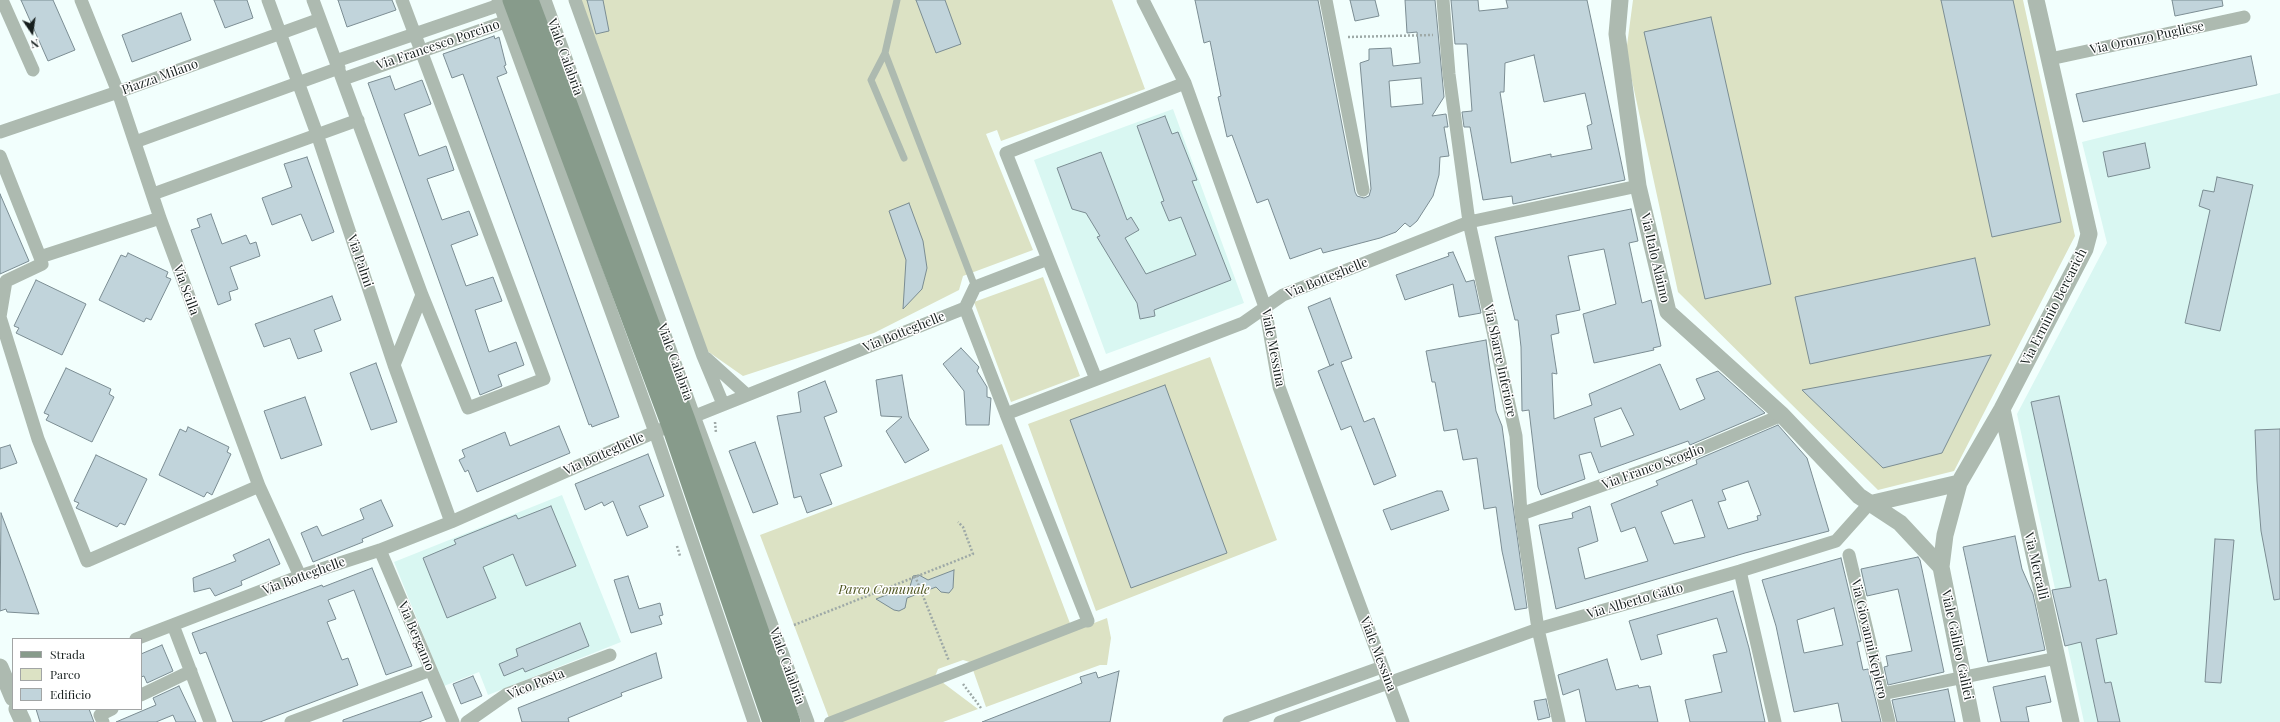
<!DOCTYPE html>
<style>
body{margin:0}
#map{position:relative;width:2280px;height:722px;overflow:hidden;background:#f2fffd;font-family:"Playfair Display",serif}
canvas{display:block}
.legend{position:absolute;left:12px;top:638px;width:130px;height:72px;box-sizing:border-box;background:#fff;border:1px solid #a2a5a5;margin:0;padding:5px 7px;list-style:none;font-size:12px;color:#171f1e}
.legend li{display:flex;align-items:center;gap:8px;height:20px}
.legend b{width:20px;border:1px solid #a2a5a5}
.north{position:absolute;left:12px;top:12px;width:40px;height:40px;-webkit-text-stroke:3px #fff;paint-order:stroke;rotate:167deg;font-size:11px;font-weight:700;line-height:16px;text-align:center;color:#171f1e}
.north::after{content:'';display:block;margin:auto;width:14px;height:18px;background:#171f1e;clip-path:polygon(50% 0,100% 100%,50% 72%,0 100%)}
</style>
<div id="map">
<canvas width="2280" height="722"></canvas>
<ul class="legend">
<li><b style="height:5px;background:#879b8b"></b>Strada</li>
<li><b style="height:11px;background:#dce2c4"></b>Parco</li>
<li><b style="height:11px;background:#c1d4db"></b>Edificio</li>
</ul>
<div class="north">N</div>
</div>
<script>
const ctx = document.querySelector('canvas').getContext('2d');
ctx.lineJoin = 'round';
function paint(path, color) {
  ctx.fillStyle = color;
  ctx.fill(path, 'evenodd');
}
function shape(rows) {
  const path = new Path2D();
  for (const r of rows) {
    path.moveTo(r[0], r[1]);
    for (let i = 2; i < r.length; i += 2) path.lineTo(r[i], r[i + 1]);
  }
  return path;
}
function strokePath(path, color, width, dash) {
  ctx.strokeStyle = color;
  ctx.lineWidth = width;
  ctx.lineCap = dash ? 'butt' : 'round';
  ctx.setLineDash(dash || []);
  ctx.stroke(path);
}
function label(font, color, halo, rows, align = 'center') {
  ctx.font = font + ' "Playfair Display",serif';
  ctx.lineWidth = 3;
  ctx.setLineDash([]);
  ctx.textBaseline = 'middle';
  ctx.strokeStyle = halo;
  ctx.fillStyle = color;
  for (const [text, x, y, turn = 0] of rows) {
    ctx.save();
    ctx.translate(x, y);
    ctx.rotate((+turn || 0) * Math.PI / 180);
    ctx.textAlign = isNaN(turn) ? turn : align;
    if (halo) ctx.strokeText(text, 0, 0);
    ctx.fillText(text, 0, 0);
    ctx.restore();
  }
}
paint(shape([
 [2280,93,2280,722,2084,722,2017,414,2107,243,2082,142],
 [1173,109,1244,303,1106,354,1034,160],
 [562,495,621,642,488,695,479,672,444,686,394,562]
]), '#d9f7f2');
paint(shape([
 [580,0,1112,0,1145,89,1001,141,997,130,986,134,1033,250,963,276,959,290,874,333,743,376,703,348],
 [1633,0,2023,0,2075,236,1954,471,1878,490,1678,292,1626,53],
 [1043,277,1080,376,1011,402,974,302],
 [1210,357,1277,540,1096,611,1028,424],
 [1002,444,1071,626,973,663,963,660,938,669,934,679,829,718,760,535],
 [1107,618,1111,638,1107,665,1100,665,986,707,973,670],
 [942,682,978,709,943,722,838,722]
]), '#dce2c4');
const building = shape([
 [21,0,53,0,75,50,48,61,21,0],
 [214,0,247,0,253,18,225,28,214,0],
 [338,0,392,0,396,10,347,27,338,0],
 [587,0,603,0,609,31,596,34,587,0],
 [916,0,945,0,961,44,936,53,916,0],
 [1195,0,1318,0,1355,192,1357,196,1364,198,1369,196,1371,189,1360,63,1369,60,1369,49,1391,48,1393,66,1420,63,1417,32,1407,33,1405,0,1435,0,1444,97,1432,116,1446,114,1448,127,1444,127,1449,156,1440,157,1439,175,1433,196,1417,221,1410,227,1405,223,1396,232,1380,238,1323,253,1321,248,1290,259,1268,199,1257,203,1232,135,1227,137,1218,97,1221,96,1210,41,1204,43,1195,0],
 [1421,78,1423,104,1391,107,1389,81,1421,78],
 [1350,0,1375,0,1379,16,1355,21,1350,0],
 [1451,0,1478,0,1479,11,1508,8,1506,0,1587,0,1625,180,1513,204,1512,196,1483,200,1470,127,1464,127,1462,112,1472,111,1467,44,1455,44,1451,0],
 [1534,55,1544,102,1585,93,1592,124,1587,126,1592,149,1551,157,1551,154,1511,163,1500,92,1504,92,1505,63,1534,55],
 [1941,0,2013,0,2061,222,1992,237,1941,0],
 [2172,0,2222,0,2223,6,2175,16,2172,0],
 [181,13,191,40,132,62,122,35,181,13],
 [1711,17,1771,284,1705,299,1644,32,1711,17],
 [494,36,495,39,499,37,506,65,504,66,507,73,497,77,619,417,592,427,591,424,589,425,463,74,452,78,443,54,494,36],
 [2251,56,2257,85,2083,122,2076,94,2251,56],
 [390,76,395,90,422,80,431,104,404,114,419,156,446,146,454,170,427,179,442,220,469,211,478,235,451,245,466,286,493,277,502,301,475,310,489,352,516,342,524,365,498,375,502,386,480,395,368,83,390,76],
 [1165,116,1172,134,1178,132,1197,180,1192,181,1231,280,1154,310,1155,316,1140,319,1137,303,1097,237,1100,236,1086,213,1072,209,1057,168,1101,152,1127,220,1131,217,1139,230,1125,238,1146,274,1196,255,1181,217,1169,221,1161,202,1164,201,1137,126,1165,116],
 [2145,143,2150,168,2108,177,2103,152,2145,143],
 [307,157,334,232,312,241,301,214,272,225,262,198,292,187,284,164,307,157],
 [2217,177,2253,185,2220,331,2185,323,2210,210,2199,206,2203,190,2214,192,2217,177],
 [0,194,29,261,0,274,0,194],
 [909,203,923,241,927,268,922,289,903,309,906,260,889,211,909,203],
 [1631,209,1638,241,1629,243,1642,303,1651,300,1661,346,1653,348,1654,350,1594,363,1583,314,1616,304,1604,249,1568,256,1580,310,1556,315,1559,333,1551,335,1557,374,1552,373,1554,419,1592,405,1589,394,1660,364,1680,410,1705,399,1696,379,1718,371,1765,413,1690,445,1688,441,1599,473,1591,452,1579,455,1585,479,1541,495,1538,487,1529,410,1522,411,1521,347,1518,320,1515,320,1495,237,1631,209],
 [1621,408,1634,435,1601,447,1594,418,1621,408],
 [211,214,222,244,246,235,250,244,256,242,260,256,230,267,238,289,229,292,231,300,218,305,191,230,200,227,197,219,211,214],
 [1453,252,1466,282,1474,280,1481,313,1459,317,1453,284,1405,300,1396,275,1449,256,1448,253,1453,252],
 [128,253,168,272,166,277,171,279,151,320,146,318,144,322,99,300,121,255,126,257,128,253],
 [1975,258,1990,325,1810,364,1795,297,1975,258],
 [36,280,86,304,62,355,16,333,19,328,14,326,36,280],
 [332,296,341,320,314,330,322,351,298,359,290,338,264,347,255,324,332,296],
 [1330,298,1352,358,1341,362,1364,422,1374,418,1396,476,1374,485,1351,426,1341,430,1318,371,1334,364,1330,366,1308,307,1330,298],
 [1486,340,1496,411,1502,426,1527,608,1515,610,1502,551,1496,507,1484,509,1477,458,1463,460,1457,429,1444,431,1435,382,1432,382,1426,351,1486,340],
 [961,348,979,367,977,371,987,387,987,397,991,398,989,425,966,425,964,391,943,364,961,348],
 [1991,355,1942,453,1883,468,1802,390,1991,355],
 [376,363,397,422,371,430,350,373,376,363],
 [66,368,111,389,109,394,114,397,92,442,46,420,49,415,44,413,66,368],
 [902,375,909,417,929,450,905,463,886,431,902,417,881,416,876,380,902,375],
 [825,381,837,412,824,417,842,466,820,474,832,504,807,513,801,496,794,498,777,416,801,412,798,392,825,381],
 [1165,385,1227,553,1131,588,1070,420,1165,385],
 [2059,396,2099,581,2106,579,2117,634,2096,639,2105,683,2111,682,2120,722,2098,722,2081,642,2065,646,2052,590,2071,587,2031,402,2059,396],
 [305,397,322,445,281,459,264,411,305,397],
 [1778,425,1807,458,1829,531,1745,553,1556,609,1539,525,1573,518,1572,513,1590,506,1598,541,1578,548,1585,579,1648,561,1635,527,1621,532,1611,504,1658,485,1656,481,1697,464,1696,460,1778,425],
 [1748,481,1761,515,1757,516,1758,520,1728,529,1718,502,1726,500,1722,490,1748,481],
 [1692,500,1705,537,1674,544,1661,512,1692,500],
 [559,426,570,453,477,492,468,470,465,472,459,460,465,457,462,450,505,432,510,446,559,426],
 [188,427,229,447,227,452,231,454,212,495,207,492,204,497,159,475,180,429,186,432,188,427],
 [2280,429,2280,599,2274,600,2261,531,2257,481,2255,430,2280,429],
 [755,442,778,504,753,513,729,451,755,442],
 [10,445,17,463,0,469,0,448,10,445],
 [648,454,664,496,639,506,648,527,627,536,613,501,604,506,602,502,585,510,575,484,648,454],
 [96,455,147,479,125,525,120,523,117,527,76,508,79,503,74,501,96,455],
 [1437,491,1442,491,1449,510,1391,530,1383,510,1437,491],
 [381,500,393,526,362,539,363,542,313,562,301,533,317,526,322,536,364,519,360,509,381,500],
 [551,506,576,566,526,586,513,554,483,567,496,598,447,618,423,558,456,544,454,540,516,515,518,519,551,506],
 [1,513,25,576,39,614,7,612,6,609,0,611,1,513],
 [2015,536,2022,569,2033,594,2045,650,1988,662,1963,547,2015,536],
 [269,539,280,564,241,581,242,585,215,596,210,588,194,592,193,578,236,561,233,555,269,539],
 [2215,539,2234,540,2221,683,2205,682,2215,539],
 [1918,557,1920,560,1944,672,1888,685,1884,667,1888,666,1886,656,1912,651,1898,589,1867,596,1861,569,1918,557],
 [1841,558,1861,641,1857,642,1863,670,1868,669,1881,722,1842,722,1838,703,1794,712,1776,626,1762,580,1841,558],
 [1834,608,1843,645,1804,653,1797,620,1834,608],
 [372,568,412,666,386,675,354,590,328,600,336,619,327,622,342,660,348,658,358,685,260,722,233,722,206,652,200,654,192,633,322,585,323,587,372,568],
 [954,570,953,588,949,593,941,592,936,587,907,598,905,608,899,611,894,610,876,599,909,586,909,590,913,576,919,575,928,580,954,570],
 [628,576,639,609,660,603,663,615,659,616,662,624,631,633,614,580,628,576],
 [1733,591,1749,648,1765,722,1690,722,1685,700,1722,692,1713,655,1727,652,1717,618,1657,635,1662,654,1641,660,1629,621,1733,591],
 [580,623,589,646,525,672,523,668,504,676,499,664,518,656,516,649,580,623],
 [162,645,173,671,147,683,144,676,141,677,141,654,162,645],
 [656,653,662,678,621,693,622,696,568,718,569,722,522,722,518,708,656,653],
 [1607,659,1616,690,1638,685,1639,688,1650,686,1658,722,1586,722,1579,689,1563,695,1558,675,1607,659],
 [1119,671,1110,722,982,722,1082,683,1080,677,1096,672,1098,678,1119,671],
 [473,676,482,696,461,704,453,684,473,676],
 [2045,676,2051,702,2026,707,2029,722,2001,722,1993,687,2045,676],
 [179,686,196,722,176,722,173,715,156,722,116,722,156,705,153,698,179,686],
 [1948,689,1955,722,1897,722,1892,700,1948,689],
 [422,692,432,717,419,722,343,722,343,720,422,692],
 [1546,699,1550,717,1538,720,1534,701,1546,699],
 [36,709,89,709,94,722,40,722,36,709]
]);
paint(building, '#c1d4db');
strokePath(building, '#7b8d93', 1);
strokePath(shape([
 [1348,37,1433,35],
 [715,422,716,433],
 [677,546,680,556],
 [915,576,949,661],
 [794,625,973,554,963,527,958,522],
 [963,684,981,708]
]), '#9ea9a7', 2.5, [2, 2]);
strokePath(shape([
 [897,0,885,53,975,287],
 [885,53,871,80,904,158]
]), '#adbab0', 7);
strokePath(shape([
 [829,722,1088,621]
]), '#adbab0', 10);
strokePath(shape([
 [2,0,33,70],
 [81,0,118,92,160,218,259,486,300,576],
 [268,0,317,134,394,365,451,522],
 [313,0,422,295,468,408,544,379,402,0],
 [498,0,655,432,754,722],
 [545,0,694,416,808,722],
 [575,0,703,356,723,404],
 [1143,0,1185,83,1265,307,1279,387,1403,722],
 [1326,0,1363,190],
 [1443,0,1449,74,1469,222,1516,436,1521,514,1538,629,1559,722],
 [2050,59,2244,17],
 [336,61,508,2],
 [343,79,513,19],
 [0,132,118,92,320,19],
 [135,142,339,68],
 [0,156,40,257,160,218],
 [153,194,358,120],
 [40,257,42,264,6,281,0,317,38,439,87,561,259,486],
 [1048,259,1006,153,1185,83],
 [965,308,975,287,1048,259,1096,379],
 [706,358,747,395],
 [394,365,422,295],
 [1006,414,1088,621],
 [1521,514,1682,457,1782,415],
 [380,550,453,722],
 [1849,555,1889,722],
 [1740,571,1775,722],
 [173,625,210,722],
 [136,639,300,576,380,550,451,522,655,432,965,308,1006,414,1243,323,1283,295,1469,222,1638,186],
 [1882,694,2057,658],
 [141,695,191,671],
 [103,722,100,715,112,709],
 [291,722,431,670],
 [467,722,507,694,610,655],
 [1229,722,1382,667],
 [1280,722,1538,629,1740,571,1836,541,1869,504]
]), '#adbab0', 13);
strokePath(shape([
 [1620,0,1617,34,1638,186,1668,312,1782,415,1859,496,1900,523,1941,567],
 [2002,409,2071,722],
 [1869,504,1959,483],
 [0,667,13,698],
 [17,709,23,722],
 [1972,722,1941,567,1945,535,1959,483,2002,409,2085,249,2089,234,2036,0]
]), '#adbab0', 17);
strokePath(shape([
 [512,0,671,426,772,722],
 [529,0,686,420,791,722]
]), '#879b8b', 19);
label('13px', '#171f1e', '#fff', [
 ["Via Oronzo Pugliese",2147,38,-12],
 ["Via Francesco Porcino",438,45,-19],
 ["Viale Calabria",565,57,70],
 ["Piazza Milano",160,77,-20],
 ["Via Italo Alaimo",1655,258,77],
 ["Via Palmi",360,261,71],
 ["Via Botteghelle",1327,278,-22],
 ["Via Scilla",186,290,70],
 ["Via Erminio Bercarich",2054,307,-63],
 ["Via Botteghelle",904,332,-22],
 ["Viale Messina",1273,348,79],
 ["Via Sbarre Inferiore",1500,361,78],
 ["Viale Calabria",675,362,70],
 ["Via Botteghelle",604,454,-24],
 ["Via Franco Scoglio",1653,467,-20],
 ["Via Mercalli",2036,566,77],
 ["Via Botteghelle",304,576,-20],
 ["Via Alberto Gatto",1635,601,-16],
 ["Via Bergamo",416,636,67],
 ["Via Giovanni Keplero",1869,639,77],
 ["Viale Galileo Galilei",1957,645,78],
 ["Viale Messina",1378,654,69],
 ["Viale Calabria",787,666,70],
 ["Vico Posta",536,684,-22]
]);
label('italic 13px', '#4f5620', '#fff', [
 ["Parco Comunale",884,590]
]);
</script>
